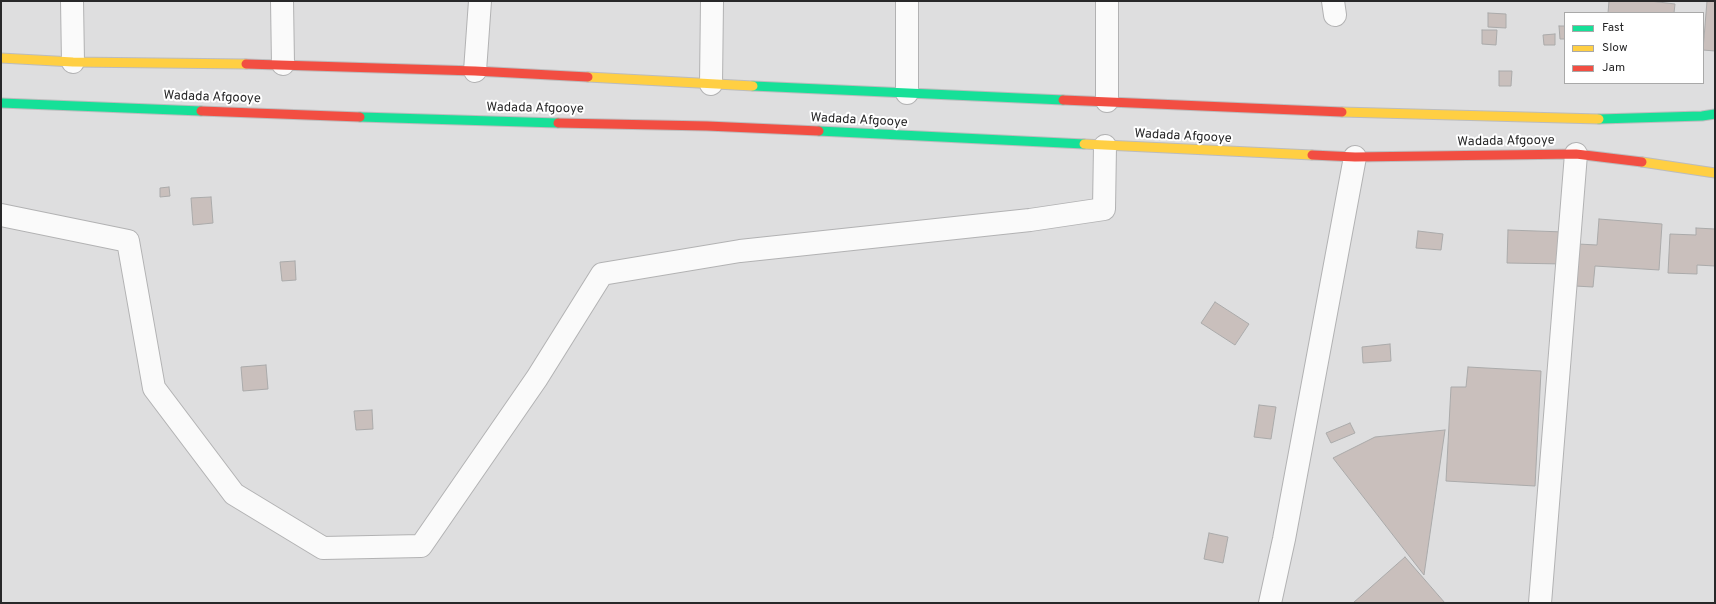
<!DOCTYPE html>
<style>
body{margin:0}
#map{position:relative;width:1716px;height:604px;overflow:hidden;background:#dededf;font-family:Overpass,sans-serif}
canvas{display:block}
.frame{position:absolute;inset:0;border:2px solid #282829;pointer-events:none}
.legend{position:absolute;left:1564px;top:12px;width:140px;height:72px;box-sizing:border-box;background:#fff;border:1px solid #a9a9a9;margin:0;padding:5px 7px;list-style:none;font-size:12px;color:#282829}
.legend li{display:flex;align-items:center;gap:8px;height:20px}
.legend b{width:20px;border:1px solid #a9a9a9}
</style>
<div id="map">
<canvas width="1716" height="604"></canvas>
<div class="frame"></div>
<ul class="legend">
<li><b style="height:5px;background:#16e098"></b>Fast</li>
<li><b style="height:5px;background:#ffcf43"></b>Slow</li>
<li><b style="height:5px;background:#f24e42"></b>Jam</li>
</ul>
</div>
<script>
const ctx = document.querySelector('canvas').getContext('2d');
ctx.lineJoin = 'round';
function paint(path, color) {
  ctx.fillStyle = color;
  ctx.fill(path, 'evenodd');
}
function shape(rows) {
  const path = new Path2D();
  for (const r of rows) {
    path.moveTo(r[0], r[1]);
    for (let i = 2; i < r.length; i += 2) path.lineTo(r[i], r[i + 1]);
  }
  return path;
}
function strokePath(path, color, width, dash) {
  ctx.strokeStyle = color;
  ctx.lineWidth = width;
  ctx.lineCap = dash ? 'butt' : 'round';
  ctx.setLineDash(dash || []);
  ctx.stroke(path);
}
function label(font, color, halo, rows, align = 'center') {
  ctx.font = font + ' Overpass,sans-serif';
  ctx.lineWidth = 4;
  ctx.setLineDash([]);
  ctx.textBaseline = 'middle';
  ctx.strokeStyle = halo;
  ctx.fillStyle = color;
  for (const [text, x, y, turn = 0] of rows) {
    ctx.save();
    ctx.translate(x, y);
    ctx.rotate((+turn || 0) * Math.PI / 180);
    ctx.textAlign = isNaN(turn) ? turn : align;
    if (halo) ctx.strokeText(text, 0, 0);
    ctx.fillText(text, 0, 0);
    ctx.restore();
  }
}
const building = shape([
 [1609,1,1650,1,1675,4,1674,13,1608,13,1609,1],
 [1707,1,1715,1,1715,51,1703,50,1707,1],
 [1488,13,1506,14,1506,28,1488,27,1488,13],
 [1559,26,1565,26,1565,39,1560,39,1559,26],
 [1482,30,1497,30,1496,45,1482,44,1482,30],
 [1555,34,1555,45,1544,45,1543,35,1555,34],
 [1499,71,1512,71,1511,86,1499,86,1499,71],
 [169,187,170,196,160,197,160,188,169,187],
 [211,197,213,223,193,225,191,198,211,197],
 [1599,219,1662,224,1659,270,1595,266,1593,287,1575,286,1578,244,1597,245,1599,219],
 [1696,228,1715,229,1715,266,1697,265,1697,274,1668,273,1670,234,1696,235,1696,228],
 [1508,230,1564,232,1564,264,1507,263,1508,230],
 [1418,231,1443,234,1441,250,1416,248,1418,231],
 [295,261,296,280,282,281,280,262,295,261],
 [1215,302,1249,324,1235,345,1201,323,1215,302],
 [1390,344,1391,361,1363,363,1362,347,1390,344],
 [266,365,268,389,243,391,241,367,266,365],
 [1468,367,1541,371,1535,486,1446,481,1451,387,1466,387,1468,367],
 [1259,405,1276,407,1271,439,1254,437,1259,405],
 [372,410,373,429,356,430,354,411,372,410],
 [1350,423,1355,433,1331,443,1326,433,1350,423],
 [1445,430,1424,575,1333,458,1375,437,1445,430],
 [1209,533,1228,537,1223,563,1204,559,1209,533],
 [1405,557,1445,603,1353,603,1405,557]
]);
paint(building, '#c9bfbc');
strokePath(building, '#aaa', 1);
const street = shape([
 [72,1,73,62],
 [282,1,283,64],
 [1107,1,1107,101],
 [1333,1,1335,15],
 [475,71,480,1],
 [711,84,712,1],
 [907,93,907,1],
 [1,215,128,241,154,388,234,494,323,548,421,546,537,378,602,274,740,251,1030,220,1104,209,1105,146],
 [1270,603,1284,539,1355,157],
 [1540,603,1576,154]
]);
const fast = shape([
 [753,86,1063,100],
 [1,103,201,111],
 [360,117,558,123],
 [1599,119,1702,116,1715,114],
 [819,131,1084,144]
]);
const slow = shape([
 [1,58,73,62,246,64],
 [588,77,753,86],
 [1342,112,1599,119],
 [1084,144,1312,155],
 [1642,162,1715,173]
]);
const jam = shape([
 [246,64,475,71,588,77],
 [1063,100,1342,112],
 [201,111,360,117],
 [558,123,707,126,819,131],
 [1312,155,1355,157,1576,154,1642,162]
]);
strokePath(street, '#b2b2b3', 24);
strokePath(fast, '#bcbcbd', 11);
strokePath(slow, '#bcbcbd', 11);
strokePath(jam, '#bcbcbd', 11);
strokePath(street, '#fafafa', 22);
strokePath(fast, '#16e098', 9);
strokePath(slow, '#ffcf43', 9);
strokePath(jam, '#f24e42', 9);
label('13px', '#282829', '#fff', [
 ["Wadada Afgooye",212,98,2],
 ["Wadada Afgooye",535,109,1],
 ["Wadada Afgooye",859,121,3],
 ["Wadada Afgooye",1183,137,3],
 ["Wadada Afgooye",1506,142,-1]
]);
</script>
